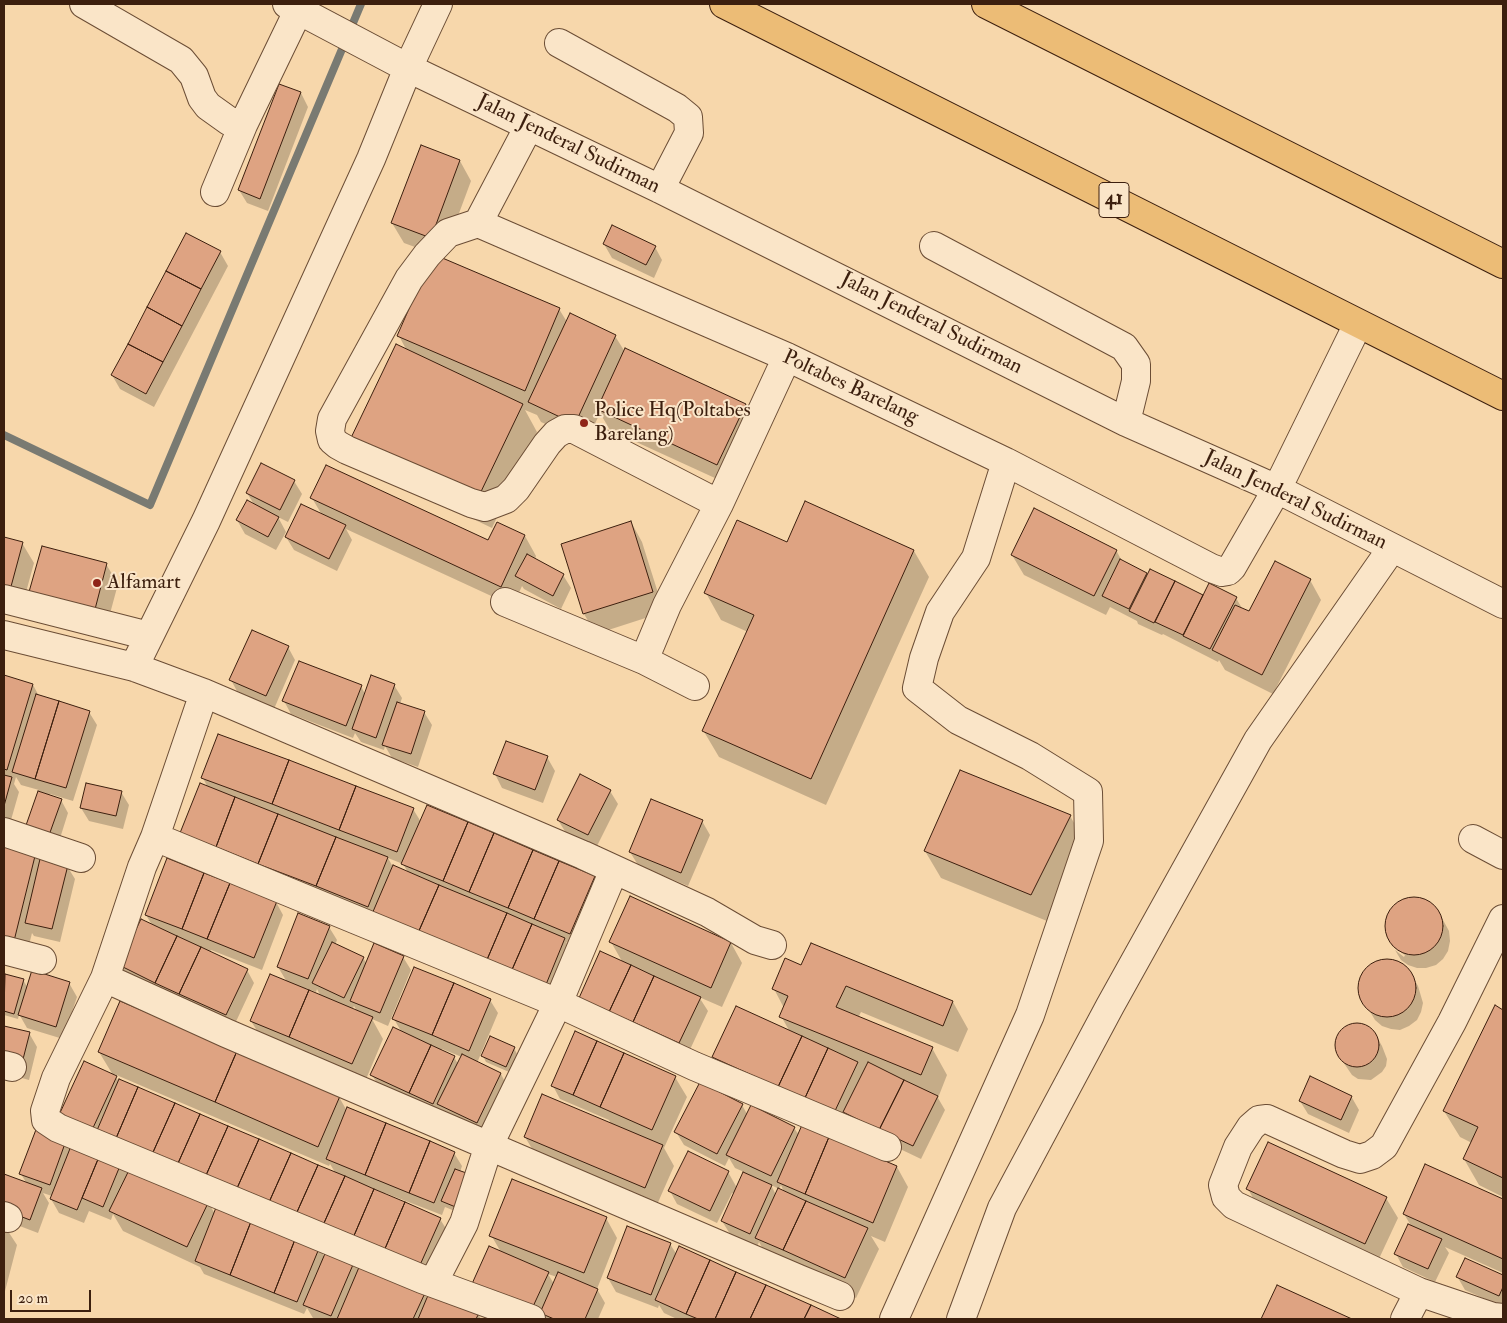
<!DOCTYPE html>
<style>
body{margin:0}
#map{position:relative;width:1507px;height:1323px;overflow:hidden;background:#f7d7ab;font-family:"IM FELL Double Pica",serif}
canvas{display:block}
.frame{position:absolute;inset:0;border:5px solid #3c1f0e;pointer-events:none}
.scale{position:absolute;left:10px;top:1290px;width:81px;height:22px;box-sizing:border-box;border:2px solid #3c1f0e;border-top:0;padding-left:6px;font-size:15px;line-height:18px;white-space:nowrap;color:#3c1f0e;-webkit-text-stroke:4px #fae5c8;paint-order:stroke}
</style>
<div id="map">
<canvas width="1507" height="1323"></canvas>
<div class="frame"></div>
<div class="scale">20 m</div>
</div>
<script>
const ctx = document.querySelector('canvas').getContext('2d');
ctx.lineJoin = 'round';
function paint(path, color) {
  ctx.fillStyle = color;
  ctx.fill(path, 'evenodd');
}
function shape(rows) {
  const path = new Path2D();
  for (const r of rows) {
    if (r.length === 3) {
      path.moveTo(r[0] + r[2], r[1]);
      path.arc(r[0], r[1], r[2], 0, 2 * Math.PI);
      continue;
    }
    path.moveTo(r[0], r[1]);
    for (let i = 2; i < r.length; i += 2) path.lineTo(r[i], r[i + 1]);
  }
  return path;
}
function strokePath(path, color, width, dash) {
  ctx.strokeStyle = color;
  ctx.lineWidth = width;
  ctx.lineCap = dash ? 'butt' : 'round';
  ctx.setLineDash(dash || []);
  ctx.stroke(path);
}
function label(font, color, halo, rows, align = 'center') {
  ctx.font = font + ' "IM FELL Double Pica",serif';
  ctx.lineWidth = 4;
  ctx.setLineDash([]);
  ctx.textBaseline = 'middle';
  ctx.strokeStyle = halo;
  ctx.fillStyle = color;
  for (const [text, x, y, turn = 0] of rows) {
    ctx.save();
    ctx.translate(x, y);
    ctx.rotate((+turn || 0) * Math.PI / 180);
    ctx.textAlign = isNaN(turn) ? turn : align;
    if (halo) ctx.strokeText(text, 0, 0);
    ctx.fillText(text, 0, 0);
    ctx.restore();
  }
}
paint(shape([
 [301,93,308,107,268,211,247,203,239,190],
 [422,147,460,161,471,181,442,259,559,309,567,322,615,336,625,352,745,405,756,425,728,484,610,430,600,413,586,443,541,422,537,415,525,410,537,432,492,528,366,468,407,351,399,336,434,254,404,243,392,223],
 [186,235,220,252,228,266,154,407,120,389,112,375],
 [604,244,655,247,662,260,654,278,612,258],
 [294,481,302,494,288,522,278,517,286,532,276,550,245,534,237,520,255,506,247,493],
 [312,498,489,542,498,524,525,536,536,556,535,560,563,575,571,588,561,609,524,589,522,586,513,606,346,529,352,540,337,571,294,550,286,537,322,515],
 [631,522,642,542,664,612,596,634,584,614,562,545],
 [4,538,22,543,34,563,20,614,4,609],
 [788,544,914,551,929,577,826,805,719,757,703,730,748,632,721,620,706,593],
 [1116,550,1123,563,1148,575,1150,571,1204,597,1236,598,1243,610,1249,613,1310,580,1321,600,1273,694,1225,670,1219,660,1218,662,1163,634,1162,635,1138,624,1137,621,1110,607,1106,615,1024,575,1012,555],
 [106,564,118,584,104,636,29,599],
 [288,647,295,660,274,709,238,693,231,680],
 [4,676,33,685,39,696,89,712,97,725,73,801,50,794,49,796,61,800,68,813,56,851,26,830,39,790,21,785,16,777,14,784,19,792,7,834,4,834],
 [394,685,402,698,400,704,424,712,432,725,418,767,392,758,385,746,384,750,361,742,355,733,353,738,291,714,284,701,361,686,365,694],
 [507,742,547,757,555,771,543,803,502,788,495,774],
 [961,771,1070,816,1086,843,1047,921,941,878,925,851],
 [203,778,413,809,421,822,594,877,602,890,577,947,566,942,572,952,552,999,190,846,208,788],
 [388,858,403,864,409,874,393,867],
 [610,791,618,804,596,848,566,833,558,820],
 [121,792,129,805,123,829,89,821,81,808],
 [702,821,710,835,688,886,638,865,630,852],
 [4,845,36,853,40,860,67,866,75,879,60,942,34,936,32,933,24,965,4,960],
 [1411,898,1421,898,1430,902,1437,909,1449,931,1450,941,1448,951,1443,959,1436,965,1426,968,1417,968,1408,965,1401,960,1395,950,1404,957,1405,955,1392,946,1386,929,1386,920,1389,912,1395,904,1403,900],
 [276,902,283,915,262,970,211,950,210,952,247,970,254,983,233,1028,128,979,120,965,152,925,146,915],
 [329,927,337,940,335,945,363,958,367,964,403,957,411,970,388,1026,372,1019,383,1039,364,1084,259,1034,251,1021,287,982,278,967],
 [305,988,316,992,317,989,321,997,304,990],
 [354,1006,358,1013,352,1010],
 [611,942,731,943,742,963,722,1007,699,997,708,1011,687,1056,588,1012,623,963],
 [811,944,953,1002,968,1029,958,1052,861,1012,858,1018,932,1048,947,1075,938,1098,945,1110,921,1159,852,1126,725,1077,713,1057,790,1032,781,1016,784,1008,774,989,802,967],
 [1388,960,1396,962,1410,972,1418,986,1423,1003,1421,1012,1417,1020,1409,1026,1400,1030,1391,1029,1382,1026,1375,1020,1362,998,1360,988,1361,980,1365,972,1371,966],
 [4,974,5,975,23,980,28,988,69,983,77,997,63,1039,27,1028,19,1014,18,1019,4,1015],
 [490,1000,498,1013,477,1063,501,1074,508,1088,485,1136,380,1088,372,1075,402,1033,394,1019],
 [442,1049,462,1057,458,1064,454,1057,441,1051],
 [1495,1007,1503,1011,1503,1197,1479,1185,1464,1159,1472,1143,1460,1137,1444,1111],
 [1356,1024,1363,1025,1374,1032,1382,1046,1387,1059,1386,1066,1382,1072,1371,1080,1358,1079,1352,1075,1339,1056,1336,1042,1339,1035,1350,1025],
 [4,1027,29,1033,37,1047,29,1080,4,1073],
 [514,1048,517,1054,509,1072,486,1062,483,1056],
 [99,1052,339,1097,347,1111,454,1153,462,1166,460,1172,462,1214,445,1207,442,1215,385,1193,385,1195,440,1219,448,1232,424,1286,68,1128,113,1075],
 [114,1074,329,1166,330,1164,336,1174,119,1082],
 [675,1077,687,1097,664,1148,674,1166,656,1207,537,1157,525,1137,611,1124,609,1120,560,1099,553,1086],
 [1351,1096,1359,1110,1349,1133,1308,1114,1300,1101],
 [742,1105,747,1114,794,1128,799,1135,831,1139,897,1167,908,1187,885,1242,871,1236,879,1249,856,1298,796,1270,764,1251,759,1242,757,1247,730,1234,722,1221,735,1194,732,1193,717,1223,677,1204,670,1191,728,1172,737,1188,744,1172,735,1168,729,1158,725,1166,684,1145,676,1132],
 [771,1185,779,1189,781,1185,784,1192,776,1195],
 [38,1129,121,1162,128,1174,208,1202,215,1214,319,1247,325,1258,354,1261,359,1270,424,1294,428,1300,478,1314,481,1319,316,1319,313,1318,307,1308,304,1314,204,1274,200,1267,123,1231,113,1214,111,1220,89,1211,84,1223,59,1213,51,1199,52,1196,43,1193,49,1203,38,1233,4,1220,4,1175,27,1184,21,1174],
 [1426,1166,1503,1201,1503,1273,1445,1247,1449,1253,1435,1282,1403,1267,1396,1254,1410,1224,1404,1214],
 [1248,1189,1386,1198,1398,1218,1377,1263,1259,1209],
 [606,1218,617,1238,597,1289,605,1303,598,1319,545,1319,542,1315,540,1319,491,1235],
 [548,1274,557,1277,554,1284],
 [4,1225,17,1245,4,1295],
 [670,1244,677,1255,680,1248,838,1319,677,1319,664,1313,659,1305,658,1308,616,1292,608,1278],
 [1465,1259,1503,1277,1503,1307,1465,1290,1457,1276],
 [1277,1287,1349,1319,1263,1319]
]), '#0003');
strokePath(shape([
 [4,435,150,505,361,4]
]), '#797a72', 8);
const building = shape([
 [279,84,301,92,260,199,238,190,279,84],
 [421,145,460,160,431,238,391,223,421,145],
 [612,225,656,246,646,265,603,244,612,225],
 [186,233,221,251,201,289,166,271,186,233],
 [433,254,560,308,525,391,397,336,433,254],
 [166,271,201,289,182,326,147,307,166,271],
 [147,307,182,326,163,362,128,344,147,307],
 [570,313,616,335,575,424,528,402,570,313],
 [128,344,163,362,146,394,111,375,128,344],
 [396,344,523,404,476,502,349,442,396,344],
 [625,348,746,404,717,465,597,409,625,348],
 [261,463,295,480,280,510,246,493,261,463],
 [326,465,488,540,497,522,525,535,501,587,310,498,326,465],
 [247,500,279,517,268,537,236,520,247,500],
 [805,501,914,550,811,779,702,731,754,615,704,593,737,520,787,542,805,501],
 [301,504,346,525,329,559,285,537,301,504],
 [1034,508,1117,550,1094,596,1011,555,1034,508],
 [631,521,653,592,583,614,561,544,631,521],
 [4,537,23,542,9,594,4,593,4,537],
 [42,546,107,563,93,617,27,599,42,546],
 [527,554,564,574,553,596,515,576,527,554],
 [1120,559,1147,573,1129,609,1102,596,1120,559],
 [1275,561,1311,579,1262,675,1212,650,1235,605,1249,611,1275,561],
 [1150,569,1175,581,1154,623,1129,611,1150,569],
 [1175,581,1203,595,1183,635,1155,622,1175,581],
 [1209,583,1237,597,1210,649,1183,636,1209,583],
 [252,630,289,646,266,696,229,680,252,630],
 [299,661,362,685,346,726,282,701,299,661],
 [4,675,33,684,7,770,4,769,4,675],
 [371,675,395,684,376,738,352,729,371,675],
 [36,694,59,701,35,779,12,772,36,694],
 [59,701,90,711,66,788,35,779,59,701],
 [397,702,425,711,411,754,382,745,397,702],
 [218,734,289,760,272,804,201,778,218,734],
 [506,741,548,756,535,790,493,774,506,741],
 [289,760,356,786,339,830,272,804,289,760],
 [960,770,1071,815,1031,895,924,851,960,770],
 [580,774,611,790,588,835,557,820,580,774],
 [4,775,12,777,4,806,4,775],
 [86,783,122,791,116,816,80,808,86,783],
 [200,783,235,797,216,847,180,833,200,783],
 [356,786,414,808,397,852,339,830,356,786],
 [38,791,62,799,48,838,24,831,38,791],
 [235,797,278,814,258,864,216,847,235,797],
 [651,799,703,820,681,873,629,852,651,799],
 [427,805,468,822,443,881,401,864,427,805],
 [278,814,336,837,316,886,258,864,278,814],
 [468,822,494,833,469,892,443,881,468,822],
 [494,833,533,850,508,908,469,892,494,833],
 [336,837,388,857,368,907,316,886,336,837],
 [4,844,36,852,13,945,4,943,4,844],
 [533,850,559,861,534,919,508,908,533,850],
 [167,858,204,873,182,929,145,915,167,858],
 [40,859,68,865,52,929,25,923,40,859],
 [559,861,595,876,570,934,534,919,559,861],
 [393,865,439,885,418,933,372,914,393,865],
 [204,873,230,883,207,939,182,929,204,873],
 [230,883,277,901,254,958,207,939,230,883],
 [439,885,507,913,486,962,418,933,439,885],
 [630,896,731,942,711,988,609,942,630,896],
 [1414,926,29],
 [298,913,330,926,308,979,277,967,298,913],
 [507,913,532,924,511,972,486,962,507,913],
 [141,919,177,936,155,983,119,965,141,919],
 [532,924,565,938,545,987,511,972,532,924],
 [177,936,201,947,179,994,155,983,177,936],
 [332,942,364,957,344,998,312,983,332,942],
 [374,943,404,956,380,1013,350,1001,374,943],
 [811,943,953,1001,943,1026,846,986,836,1007,933,1047,921,1075,779,1017,788,996,772,989,785,958,801,965,811,943],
 [201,947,248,969,226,1015,179,994,201,947],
 [600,951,631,965,609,1012,579,998,600,951],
 [1387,988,29],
 [631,965,654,976,633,1022,609,1012,631,965],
 [414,967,454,983,432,1035,392,1019,414,967],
 [32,970,70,982,56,1027,18,1015,32,970],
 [5,974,24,979,14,1014,4,1011,5,974],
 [270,974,309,990,289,1037,250,1021,270,974],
 [654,976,701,997,679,1043,633,1022,654,976],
 [454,983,491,999,469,1051,432,1035,454,983],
 [309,990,373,1017,352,1064,289,1037,309,990],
 [120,1001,237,1051,215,1102,98,1052,120,1001],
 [1495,1005,1503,1010,1503,1178,1463,1159,1478,1127,1443,1111,1495,1005],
 [736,1006,802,1036,778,1087,712,1057,736,1006],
 [1357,1045,22],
 [4,1026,30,1032,21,1067,4,1062,4,1026],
 [393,1027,431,1045,409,1093,370,1075,393,1027],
 [575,1031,597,1041,573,1095,551,1086,575,1031],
 [490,1036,515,1047,506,1067,481,1056,490,1036],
 [802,1036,828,1048,804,1100,778,1087,802,1036],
 [597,1041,624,1053,600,1107,573,1095,597,1041],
 [431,1045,455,1056,433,1104,409,1093,431,1045],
 [828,1048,858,1062,834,1113,804,1100,828,1048],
 [237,1051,340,1096,318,1147,215,1102,237,1051],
 [624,1053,676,1076,652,1130,600,1107,624,1053],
 [462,1054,501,1073,477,1123,437,1104,462,1054],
 [84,1061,117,1076,92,1130,59,1115,84,1061],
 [868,1062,904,1080,879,1130,843,1112,868,1062],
 [1310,1076,1352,1096,1341,1120,1299,1101,1310,1076],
 [119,1079,138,1087,114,1143,95,1135,119,1079],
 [904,1080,938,1096,913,1146,879,1130,904,1080],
 [700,1082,743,1104,717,1154,674,1132,700,1082],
 [138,1087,175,1103,150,1159,114,1143,138,1087],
 [542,1094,663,1145,645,1188,524,1137,542,1094],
 [175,1103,200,1114,175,1170,150,1159,175,1103],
 [751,1105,795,1127,771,1176,726,1155,751,1105],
 [347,1107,386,1123,365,1175,326,1159,347,1107],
 [200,1114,228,1126,203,1182,175,1170,200,1114],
 [386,1123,430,1141,409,1193,365,1175,386,1123],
 [802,1125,829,1137,805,1194,777,1182,802,1125],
 [228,1126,259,1139,234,1195,203,1182,228,1126],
 [37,1127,67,1138,50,1185,19,1174,37,1127],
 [829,1137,897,1166,873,1223,805,1194,829,1137],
 [259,1139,291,1153,266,1209,234,1195,259,1139],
 [73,1141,101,1152,77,1210,50,1199,73,1141],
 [430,1141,455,1152,434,1203,409,1193,430,1141],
 [1268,1142,1387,1197,1365,1244,1246,1189,1268,1142],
 [688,1151,729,1171,710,1211,668,1191,688,1151],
 [101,1152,122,1161,103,1207,82,1198,101,1152],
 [291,1153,318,1165,293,1221,266,1209,291,1153],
 [132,1164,209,1201,187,1247,109,1211,132,1164],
 [1425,1164,1503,1199,1503,1259,1403,1214,1425,1164],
 [318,1165,345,1176,320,1232,293,1221,318,1165],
 [455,1169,472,1175,458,1208,441,1201,455,1169],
 [743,1172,772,1185,750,1234,721,1221,743,1172],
 [4,1174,42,1188,30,1220,4,1210,4,1174],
 [345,1176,374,1189,350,1245,320,1232,345,1176],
 [512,1179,607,1217,584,1273,489,1236,512,1179],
 [778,1188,806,1201,783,1250,755,1238,778,1188],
 [374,1189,405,1202,381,1258,350,1245,374,1189],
 [806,1201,868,1228,845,1278,783,1250,806,1201],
 [405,1202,441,1218,416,1274,381,1258,405,1202],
 [217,1205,252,1219,230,1275,195,1261,217,1205],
 [252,1219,296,1237,274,1293,230,1275,252,1219],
 [1408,1224,1442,1239,1428,1269,1394,1254,1408,1224],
 [627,1226,671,1243,651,1295,607,1278,627,1226],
 [296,1237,320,1246,297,1302,274,1293,296,1237],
 [489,1246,549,1272,530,1313,471,1286,489,1246],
 [679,1246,710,1260,686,1314,655,1300,679,1246],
 [327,1249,355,1260,331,1316,303,1305,327,1249],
 [1465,1258,1503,1275,1503,1287,1499,1296,1456,1277,1465,1258],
 [710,1260,736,1272,715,1319,698,1319,686,1314,710,1260],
 [360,1265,425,1293,413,1319,337,1319,360,1265],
 [558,1272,598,1289,585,1319,554,1319,540,1313,558,1272],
 [736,1272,766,1285,750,1319,715,1319,736,1272],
 [766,1285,811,1305,804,1319,750,1319,766,1285],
 [1277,1285,1352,1319,1261,1319,1277,1285],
 [429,1293,479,1313,476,1319,418,1319,429,1293],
 [811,1305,841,1319,804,1319,811,1305]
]);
paint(building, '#dea382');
strokePath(building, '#3c1f0e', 1);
const minor = shape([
 [84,4,181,60,194,76,202,98,208,106,229,121,243,125],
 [287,4,408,68,660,189,1126,422,1277,489,1503,604],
 [559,43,677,108,688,117,689,133,660,189],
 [529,126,478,223,787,357,1006,462,1211,568,1222,572,1228,571,1232,567,1277,489,1358,324],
 [215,192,243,125,299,9],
 [478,223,448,233,427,255,409,279,332,419,330,431,332,440,338,445,347,450,471,503,485,507,506,499,516,489,547,444,556,434,565,429,574,429,719,504],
 [934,246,1124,347,1136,364,1136,381,1126,422],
 [4,599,149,636],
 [505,602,644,660],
 [4,635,134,667,204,693,583,855,707,912,755,940,772,945],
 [134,667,206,521,371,159,408,68,438,4],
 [695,686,644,660,667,605,719,504,787,357],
 [204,693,155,837,142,867,105,978,56,1078,45,1111,46,1120,58,1128,422,1279,531,1319],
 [4,832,81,858],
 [155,837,558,1003,694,1066,887,1147],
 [1473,839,1503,855],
 [1503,919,1452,1022,1384,1146,1372,1155,1360,1159,1344,1154,1267,1119,1259,1120,1251,1127,1238,1147,1223,1185,1226,1197,1234,1205,1419,1292,1493,1317,1503,1318],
 [4,950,42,960],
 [105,978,226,1033,799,1279,840,1296],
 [4,1065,12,1067],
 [4,1216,8,1218],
 [433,1283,464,1223,489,1145,558,1003,614,870],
 [894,1319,1030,1015,1089,841,1088,792,1030,756,958,720,917,688,924,658,940,612,976,558,1006,462],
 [961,1319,1002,1208,1110,1006,1258,740,1392,548],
 [1405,1319,1419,1292]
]);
const highway = shape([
 [724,4,1503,396],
 [986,4,1503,264]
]);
strokePath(minor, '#6b4d35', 30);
strokePath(highway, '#3c1f0e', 30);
strokePath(minor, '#fae5c8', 28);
strokePath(highway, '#ecbc76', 28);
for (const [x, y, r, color] of [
 [584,423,5,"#8f2418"],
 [97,583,5,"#8f2418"]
]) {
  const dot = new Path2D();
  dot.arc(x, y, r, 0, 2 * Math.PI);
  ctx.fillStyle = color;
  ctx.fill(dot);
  strokePath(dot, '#fae5c8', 2);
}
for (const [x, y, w] of [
 [1114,200,30]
]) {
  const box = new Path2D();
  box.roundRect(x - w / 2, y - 17.5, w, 35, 4);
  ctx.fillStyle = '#fae5c8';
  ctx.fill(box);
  strokePath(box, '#3c1f0e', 1);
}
label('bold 20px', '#3c1f0e', null, [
 ["41",1114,200]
]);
label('21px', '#3c1f0e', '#fae5c8', [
 ["Jalan Jenderal Sudirman",568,145,26],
 ["Jalan Jenderal Sudirman",931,324,27],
 ["Poltabes Barelang",850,388,25],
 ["Jalan Jenderal Sudirman",1295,501,26]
]);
label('21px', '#3c1f0e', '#fae5c8', [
 ["Police Hq(Poltabes",594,411],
 ["Barelang)",594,435],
 ["Alfamart",107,583]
], 'left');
</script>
